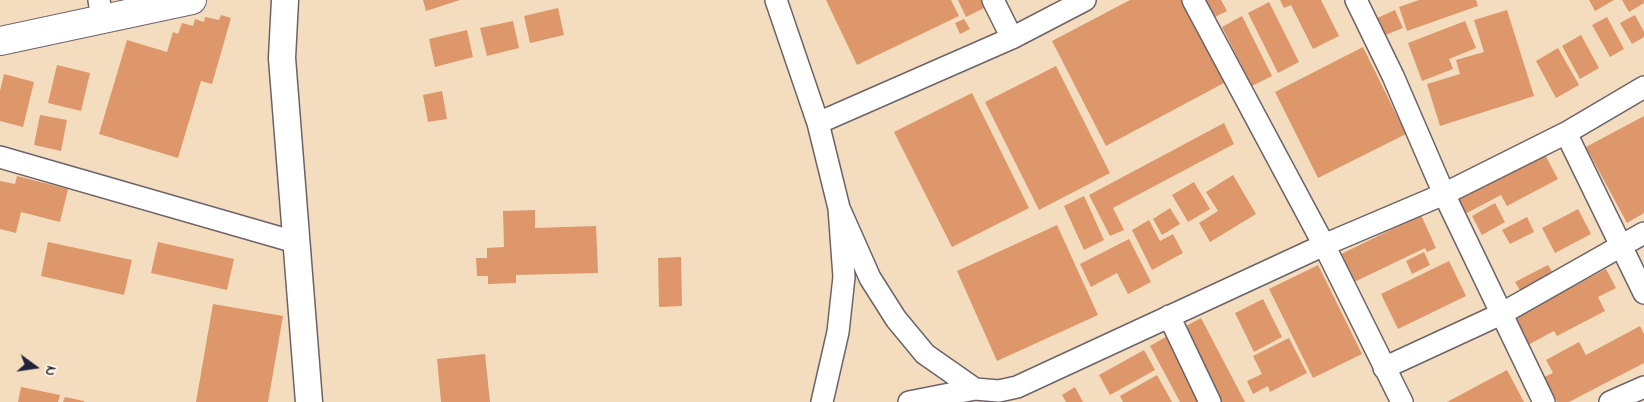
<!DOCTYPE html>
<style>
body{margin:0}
#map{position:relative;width:1644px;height:402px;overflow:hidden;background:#f4ddbf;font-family:"Indie Flower",sans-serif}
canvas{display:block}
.north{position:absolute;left:10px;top:342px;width:50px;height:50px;-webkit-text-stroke:4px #fcf5e5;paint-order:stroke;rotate:104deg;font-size:14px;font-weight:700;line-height:20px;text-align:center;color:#22223b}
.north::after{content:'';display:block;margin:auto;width:18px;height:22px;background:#22223b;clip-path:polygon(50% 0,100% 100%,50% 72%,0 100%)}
</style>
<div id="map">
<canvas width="1644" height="402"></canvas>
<div class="north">N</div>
</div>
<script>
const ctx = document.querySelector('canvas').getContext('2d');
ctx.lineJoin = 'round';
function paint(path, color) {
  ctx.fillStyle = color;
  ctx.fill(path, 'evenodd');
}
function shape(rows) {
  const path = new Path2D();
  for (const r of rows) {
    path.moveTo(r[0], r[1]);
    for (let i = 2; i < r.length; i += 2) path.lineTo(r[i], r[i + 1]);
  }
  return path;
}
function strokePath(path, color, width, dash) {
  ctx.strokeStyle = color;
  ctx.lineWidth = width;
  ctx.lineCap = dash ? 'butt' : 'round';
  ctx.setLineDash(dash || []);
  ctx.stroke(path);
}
paint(shape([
 [423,0,460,0,426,11],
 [826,0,951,0,959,16,857,65],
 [958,0,987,0,990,5,966,17],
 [1130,0,1181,0,1224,83,1106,146,1052,41],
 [1201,0,1221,0,1227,11,1211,19],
 [1280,0,1321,0,1339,36,1313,49,1291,5,1284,8],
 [1419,0,1476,0,1478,6,1407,31,1399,7],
 [1589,0,1614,0,1595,11],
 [1622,0,1644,0,1644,3,1629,12],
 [1269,2,1299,62,1278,73,1248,13],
 [558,8,564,35,530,43,524,16],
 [1395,10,1403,28,1383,36,1375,19],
 [1507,10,1534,96,1440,126,1427,84,1460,74,1456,60,1484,52,1474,20],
 [221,15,231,18,212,84,201,81,178,158,99,134,127,40,167,52,173,32,178,34,182,23,193,26,195,19,204,22,205,17,219,20],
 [1635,15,1644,32,1644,37,1632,44,1620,23],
 [1242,16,1272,76,1252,86,1222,27],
 [1607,17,1624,49,1610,57,1592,25],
 [964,19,970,29,960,34,955,23],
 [513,21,519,48,487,56,480,28],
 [1465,21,1476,48,1449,59,1453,69,1422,81,1408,43],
 [467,30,473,57,435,67,429,39],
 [1581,35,1599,68,1580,79,1562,46],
 [1363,47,1406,134,1318,178,1275,92],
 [1558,48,1579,85,1556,98,1536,61],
 [57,65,90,73,81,111,48,103],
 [1056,66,1110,173,1039,210,985,102],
 [4,74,34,82,23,127,0,121,0,91],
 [442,91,447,119,428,122,423,95],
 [972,93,1029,208,952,247,894,132],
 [40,115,67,120,61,151,34,145],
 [1644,116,1644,213,1627,223,1586,147],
 [1224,123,1234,144,1113,208,1124,230,1110,236,1089,195],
 [1544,153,1558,179,1507,206,1501,195,1461,216,1453,201],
 [1233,175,1256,214,1210,242,1199,223,1218,211,1206,192],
 [17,176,68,189,60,222,21,212,16,233,0,229,0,181,15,184],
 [1194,182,1210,209,1188,222,1172,195],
 [1084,196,1104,240,1084,250,1064,206],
 [1495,203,1505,222,1482,235,1472,216],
 [1170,208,1180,224,1162,235,1153,219],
 [1578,209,1591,234,1555,253,1542,228],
 [535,210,535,228,596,226,598,273,516,275,516,283,488,284,488,276,477,276,476,258,487,258,487,248,504,247,503,211],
 [1421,215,1436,248,1427,252,1425,248,1348,285,1335,257],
 [1527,217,1534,232,1510,244,1502,230],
 [1149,220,1160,241,1173,234,1183,253,1152,270,1132,230],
 [1057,225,1098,315,997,361,957,271],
 [1129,239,1151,282,1128,294,1117,273,1091,287,1080,264],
 [48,242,132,260,124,295,41,276],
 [158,242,234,259,227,290,151,273],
 [1424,252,1430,265,1412,274,1406,261],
 [681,257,682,306,659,307,658,258],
 [1449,261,1466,296,1398,329,1381,294],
 [1318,265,1362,354,1313,378,1269,289],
 [1548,265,1554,275,1521,292,1515,282],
 [1606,269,1616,288,1598,297,1605,311,1557,336,1554,331,1528,345,1514,318],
 [1263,299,1282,337,1254,352,1235,313],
 [213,304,283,316,268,402,196,402],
 [1201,318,1245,402,1218,402,1180,329],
 [1640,326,1644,334,1644,363,1569,402,1557,402,1544,377,1553,373,1546,360,1579,342,1586,355],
 [1169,335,1205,402,1180,402,1150,346],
 [1289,338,1307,373,1270,392,1268,386,1253,394,1247,381,1262,374,1253,356],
 [1144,350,1155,370,1110,395,1099,375],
 [485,354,490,402,441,402,437,359],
 [1507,370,1524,402,1447,402],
 [1157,375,1172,402,1123,402,1120,396],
 [21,387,60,395,58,402,18,402],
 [1075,387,1083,402,1066,402,1062,395],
 [65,397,84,401,84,402,63,402]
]), '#dd976a');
const minor = shape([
 [99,0,102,19],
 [776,0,818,123,839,208,844,277,838,332,822,402],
 [993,0,1012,38],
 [1193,0,1324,245,1402,402],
 [1356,0,1393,76,1444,194,1544,402],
 [818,123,1012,38,1085,0],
 [1566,133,1644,293],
 [0,157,295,242],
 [839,208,870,278,896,319,925,354,975,389,999,391,1017,387,1324,245,1444,194,1566,133,1644,87],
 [1169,316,1210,402],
 [1384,368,1501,314,1644,233],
 [909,402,975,389],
 [1610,402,1644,387]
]);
const tertiary = shape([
 [285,0,282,58,309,402]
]);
const primary = shape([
 [0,41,192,0]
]);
strokePath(minor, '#6c6369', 24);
strokePath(tertiary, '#6c6369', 29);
strokePath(primary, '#6c6369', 30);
strokePath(minor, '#fff', 21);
strokePath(tertiary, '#fff', 26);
strokePath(primary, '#fff', 28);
</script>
